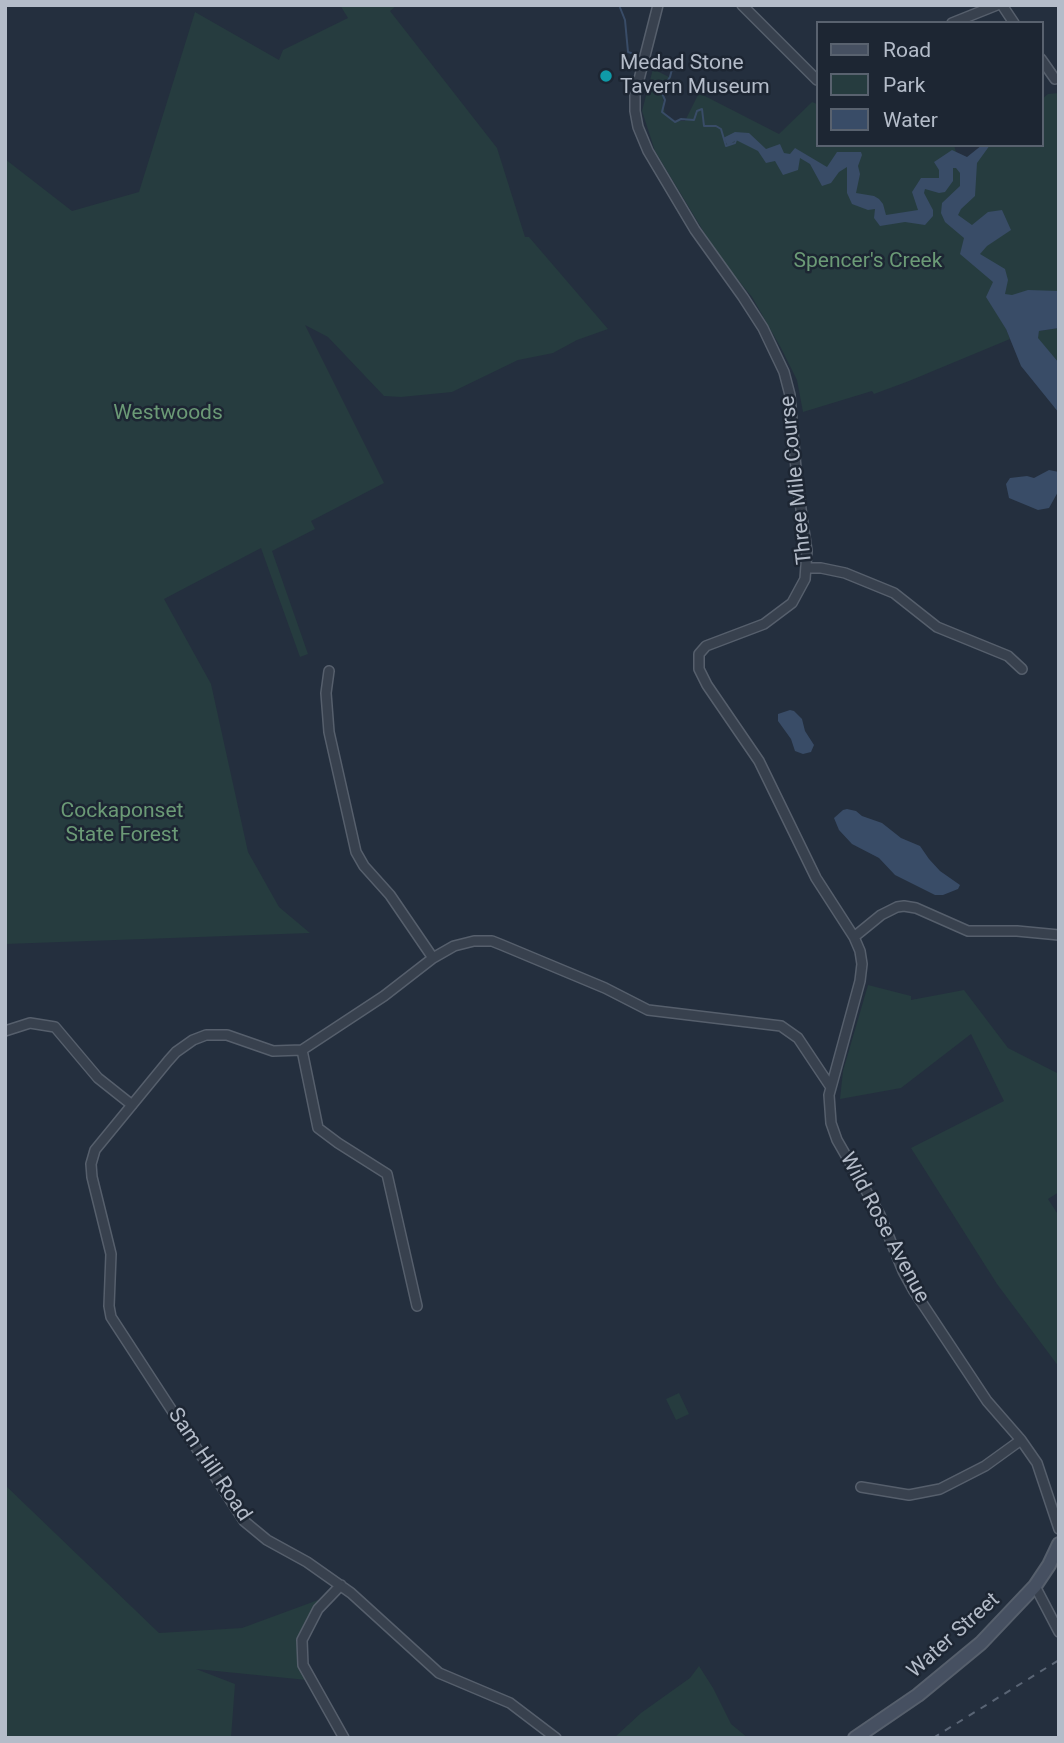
<!DOCTYPE html>
<style>
body{margin:0}
#map{position:relative;width:1064px;height:1743px;overflow:hidden;background:#242f3e;font-family:Roboto,sans-serif}
canvas{display:block}
.frame{position:absolute;inset:0;border:7px solid #b4bcc9;pointer-events:none}
.legend{position:absolute;left:816px;top:21px;width:228px;height:126px;box-sizing:border-box;background:#1d2633;border:2px solid #59626f;margin:0;padding:9px 12px;list-style:none;font-size:21px;color:#b4bcc9}
.legend li{display:flex;align-items:center;gap:14px;height:35px}
.legend b{width:35px;border:2px solid #59626f}
</style>
<div id="map">
<canvas width="1064" height="1743"></canvas>
<div class="frame"></div>
<ul class="legend">
<li><b style="height:9px;background:#465061"></b>Road</li>
<li><b style="height:19px;background:#263c3f"></b>Park</li>
<li><b style="height:19px;background:#394c67"></b>Water</li>
</ul>
</div>
<script>
const ctx = document.querySelector('canvas').getContext('2d');
ctx.lineJoin = 'round';
function paint(path, color) {
  ctx.fillStyle = color;
  ctx.fill(path, 'evenodd');
}
function shape(rows) {
  const path = new Path2D();
  for (const r of rows) {
    path.moveTo(r[0], r[1]);
    for (let i = 2; i < r.length; i += 2) path.lineTo(r[i], r[i + 1]);
  }
  return path;
}
function strokePath(path, color, width, dash) {
  ctx.strokeStyle = color;
  ctx.lineWidth = width;
  ctx.lineCap = dash ? 'butt' : 'round';
  ctx.setLineDash(dash || []);
  ctx.stroke(path);
}
function label(font, color, halo, rows, align = 'center') {
  ctx.font = font + ' Roboto,sans-serif';
  ctx.lineWidth = 5;
  ctx.setLineDash([]);
  ctx.textBaseline = 'middle';
  ctx.strokeStyle = halo;
  ctx.fillStyle = color;
  for (const [text, x, y, turn = 0] of rows) {
    ctx.save();
    ctx.translate(x, y);
    ctx.rotate((+turn || 0) * Math.PI / 180);
    ctx.textAlign = isNaN(turn) ? turn : align;
    if (halo) ctx.strokeText(text, 0, 0);
    ctx.fillText(text, 0, 0);
    ctx.restore();
  }
}
paint(shape([
 [340,5,397,5,390,11,497,148,525,237,529,237,608,329,577,340,553,353,518,360,452,392,401,397,384,396,328,337,305,325,384,483,311,521,315,529,272,551,308,654,300,657,261,548,164,599,211,684,248,852,279,907,310,933,5,944,5,159,72,211,139,192,195,12,279,60,283,50,348,18],
 [653,69,671,78,662,92,665,115,675,121,685,121,699,93,779,134,812,102,817,104,817,145,954,145,958,160,965,169,987,145,1041,145,1041,100,1048,94,1059,93,1059,298,1006,329,1010,339,909,381,874,394,872,391,803,412,797,380,781,348,752,297,719,257,655,151,642,111],
 [1059,328,1059,363,1037,338,1039,331],
 [868,985,911,996,911,1000,964,990,1008,1048,1059,1074,1059,1192,1048,1199,1059,1216,1059,1367,997,1284,911,1148,1004,1101,971,1034,901,1088,840,1099,843,1071],
 [679,1393,689,1414,676,1420,666,1399],
 [5,1485,159,1633,242,1628,329,1596,299,1641,307,1680,196,1669,235,1684,231,1738,5,1738],
 [699,1666,713,1688,731,1724,748,1738,614,1738,641,1713,690,1678]
]), '#263c3f');
paint(shape([
 [735,132,749,133,766,149,780,144,784,153,790,154,795,148,827,167,837,152,861,152,862,155,858,166,860,174,856,193,874,196,879,199,883,204,886,215,918,210,912,192,921,178,939,178,939,170,934,162,952,150,967,157,982,145,990,145,977,163,975,196,961,209,958,215,972,225,988,212,1002,210,1011,230,987,246,980,254,1005,269,1008,280,1005,294,1012,295,1028,290,1059,291,1059,328,1039,331,1038,338,1059,363,1059,413,1021,366,1006,329,986,297,993,282,960,254,964,238,945,222,941,213,942,203,960,186,960,173,956,168,953,168,953,181,945,192,939,193,925,189,924,193,933,210,933,216,925,225,905,222,880,226,874,218,875,209,868,210,852,204,847,193,847,167,839,172,831,183,822,186,810,164,800,158,798,170,783,175,775,161,766,163,758,151,736,140,728,146,723,138],
 [1049,470,1059,472,1059,490,1049,508,1038,510,1009,498,1006,484,1010,478,1027,476,1034,478],
 [790,710,794,711,802,719,805,731,814,745,811,752,803,754,795,751,791,739,778,721,778,714],
 [847,809,856,811,862,816,882,823,901,838,920,846,929,859,940,871,960,885,958,889,943,895,935,895,895,875,879,858,852,844,839,830,834,818,843,810]
]), '#394c67');
strokePath(shape([
 [619,5,625,20,628,52,637,55],
 [651,60,661,64,666,62,673,65,670,77,661,91,665,100,662,112,675,122,681,119,694,120,697,111,702,109,704,126,716,126,721,129,726,146,735,143,736,140]
]), '#394c67', 2);
const street = shape([
 [658,5,635,95,635,111,638,127,648,151,695,230,743,297,763,328,784,372,790,395,797,481,807,551,805,579,792,603,764,624,706,646,699,654,699,669,707,685,759,761,816,878,854,937,860,951,862,964,860,981,829,1095,831,1123,837,1140,880,1215,903,1271,914,1291,987,1401,1021,1440,1037,1463,1059,1529],
 [742,5,817,80],
 [1002,5,1014,23],
 [952,23,997,5],
 [1041,59,1055,79],
 [807,568,821,568,845,573,894,593,937,627,1008,656,1022,669],
 [329,671,326,693,329,732,356,852,364,866,390,895,433,958],
 [854,937,881,915,897,907,904,906,916,908,968,931,1017,931,1059,935],
 [5,1031,30,1023,55,1027,98,1078,132,1105],
 [302,1050,318,1128,338,1143,387,1174,417,1306],
 [861,1487,909,1495,940,1489,985,1466,1021,1440],
 [341,1585,318,1609,302,1640,303,1665,344,1738],
 [1035,1586,1059,1632],
 [556,1738,510,1703,439,1673,351,1593,307,1562,267,1540,244,1521,111,1317,109,1306,111,1254,92,1177,91,1164,95,1150,168,1061,176,1052,193,1040,206,1035,227,1035,273,1051,302,1050,384,996,433,958,454,946,474,941,492,941,502,945,605,988,648,1010,781,1026,798,1038,830,1086]
]);
const secondary = shape([
 [855,1738,918,1695,981,1643,1035,1586,1049,1565,1059,1544]
]);
strokePath(street, '#565f6c', 12);
strokePath(secondary, '#565f6c', 16);
strokePath(street, '#38414e', 9);
strokePath(secondary, '#465061', 12);
strokePath(shape([
 [933,1738,1059,1660]
]), '#5a6575', 2, [7, 7]);
for (const [x, y, r, color] of [
 [606,76,7,"#0f9aa8"]
]) {
  const dot = new Path2D();
  dot.arc(x, y, r, 0, 2 * Math.PI);
  ctx.fillStyle = color;
  ctx.fill(dot);
  strokePath(dot, '#1d2633', 2.5);
}
label('21px', '#b4bcc9', '#1d2633', [
 ["Medad Stone",620,64],
 ["Tavern Museum",620,88]
], 'left');
label('21px', '#6b9a76', '#1d2633', [
 ["Spencer's Creek",868,262],
 ["Westwoods",168,414],
 ["Cockaponset",122,812],
 ["State Forest",122,836]
]);
label('21px', '#b4bcc9', '#1d2633', [
 ["Three Mile Course",797,480,-96],
 ["Wild Rose Avenue",884,1228,62],
 ["Sam Hill Road",209,1465,56],
 ["Water Street",954,1636,-42]
]);
</script>
